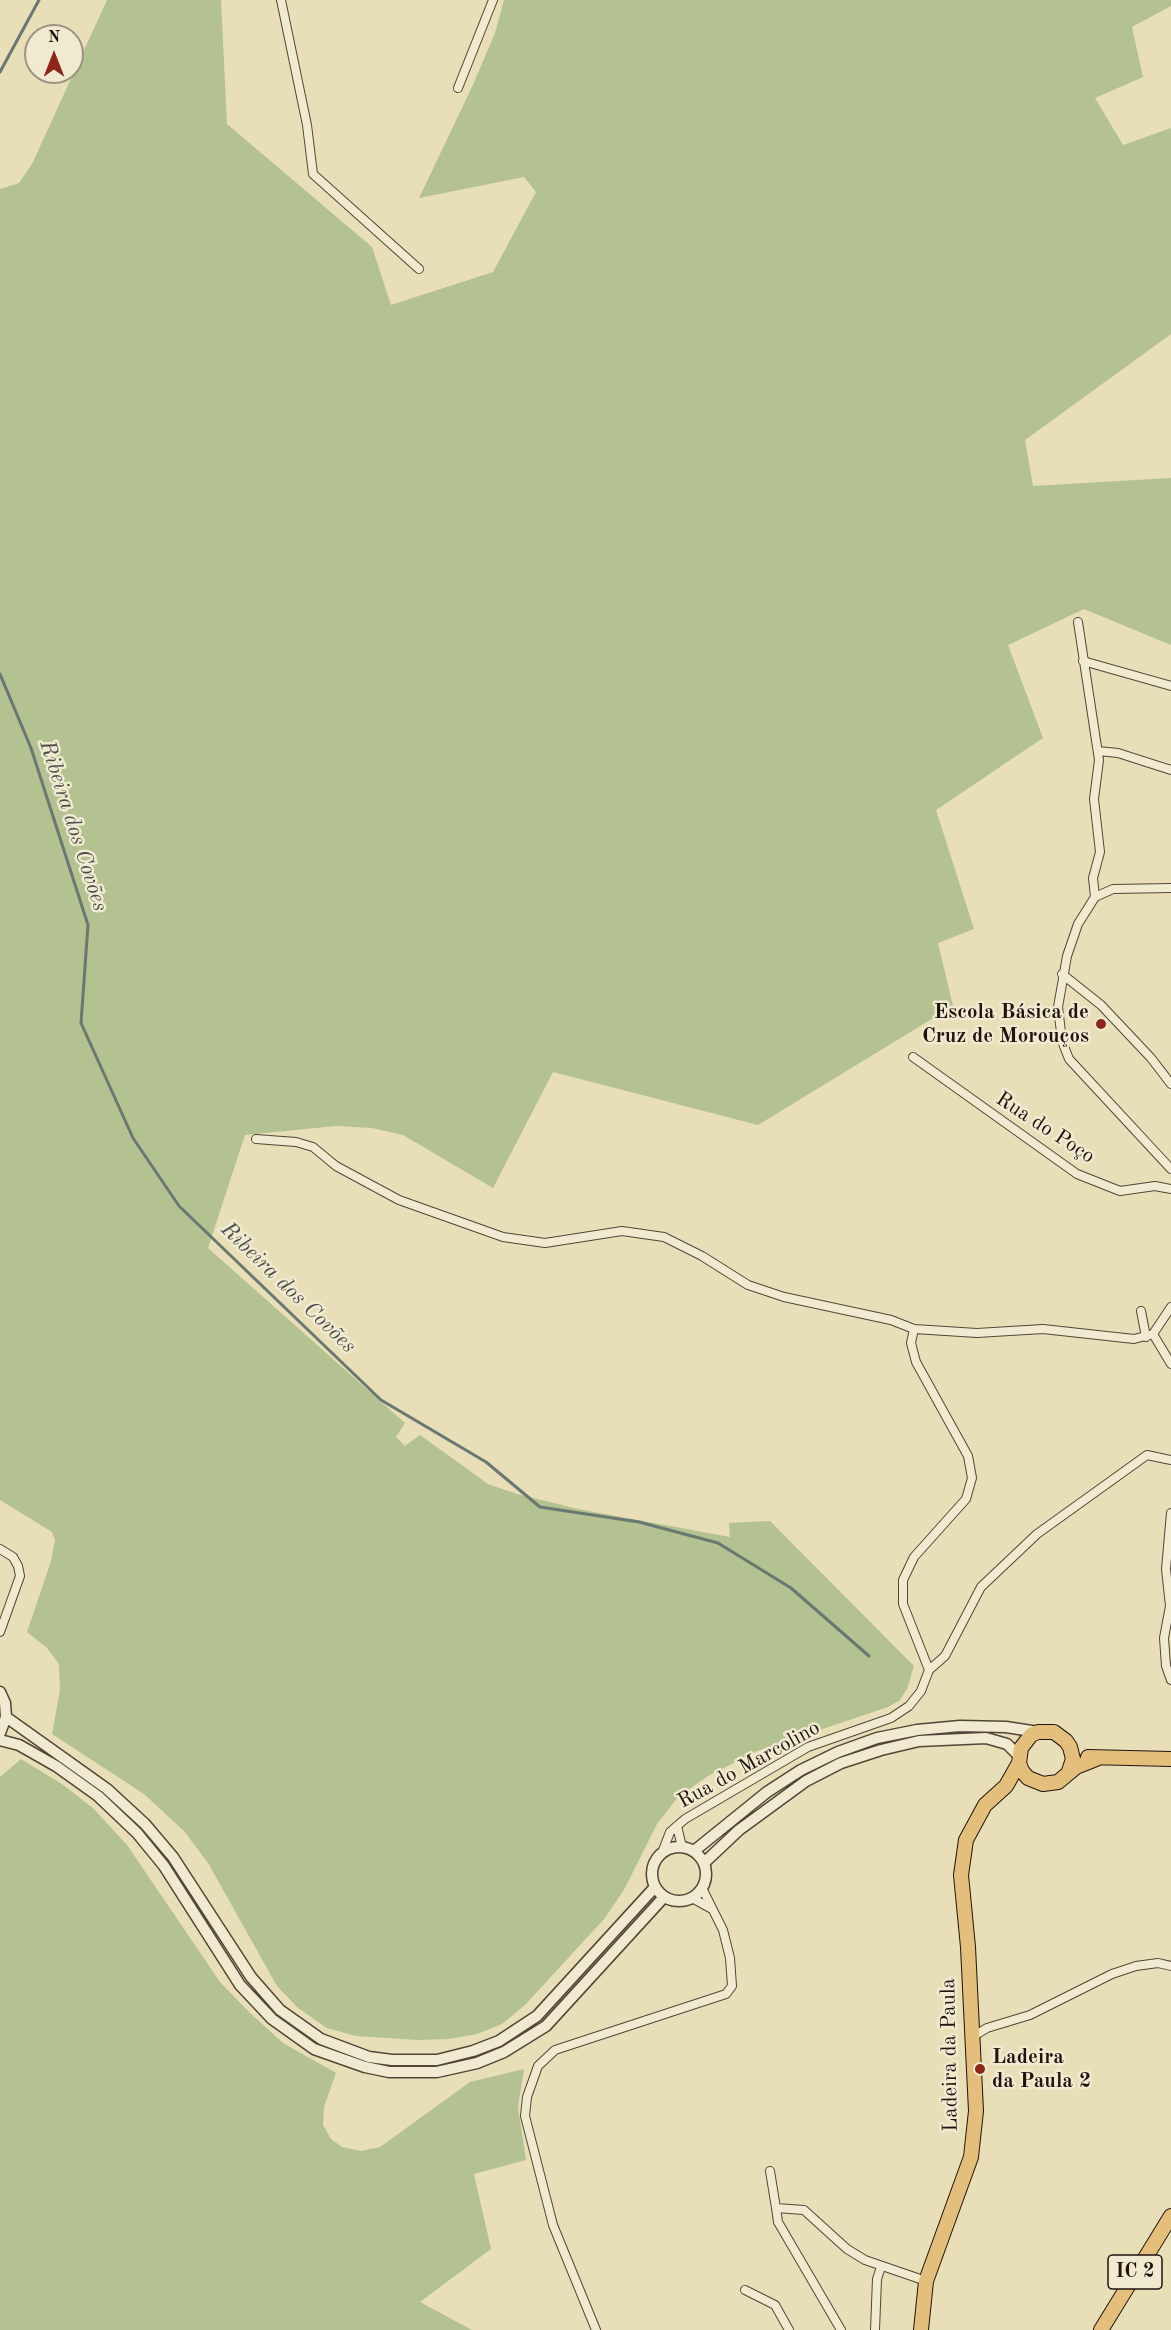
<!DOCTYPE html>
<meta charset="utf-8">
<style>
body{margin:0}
#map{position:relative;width:1171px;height:2330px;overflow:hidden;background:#e8deb8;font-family:"Old Standard TT",serif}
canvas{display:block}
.north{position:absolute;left:24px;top:24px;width:60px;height:60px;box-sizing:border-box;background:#f0ead1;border:2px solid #9d9483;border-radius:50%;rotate:0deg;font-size:16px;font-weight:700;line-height:24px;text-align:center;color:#21130e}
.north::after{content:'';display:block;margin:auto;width:21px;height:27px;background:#8f2418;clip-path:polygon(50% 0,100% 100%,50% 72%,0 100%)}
</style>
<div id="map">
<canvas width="1171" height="2330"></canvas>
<div class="north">N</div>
</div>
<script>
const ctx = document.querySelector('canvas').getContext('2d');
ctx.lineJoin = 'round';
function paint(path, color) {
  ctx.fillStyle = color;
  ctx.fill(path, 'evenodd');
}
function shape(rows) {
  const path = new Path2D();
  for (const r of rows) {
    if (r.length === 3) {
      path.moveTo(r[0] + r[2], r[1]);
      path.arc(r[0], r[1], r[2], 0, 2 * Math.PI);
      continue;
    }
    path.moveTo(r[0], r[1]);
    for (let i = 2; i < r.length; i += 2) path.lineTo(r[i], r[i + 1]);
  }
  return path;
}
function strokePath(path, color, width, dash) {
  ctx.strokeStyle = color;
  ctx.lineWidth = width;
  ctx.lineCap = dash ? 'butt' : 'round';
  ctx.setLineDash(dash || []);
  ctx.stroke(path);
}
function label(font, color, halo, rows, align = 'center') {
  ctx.font = font + ' "Old Standard TT",serif';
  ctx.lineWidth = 5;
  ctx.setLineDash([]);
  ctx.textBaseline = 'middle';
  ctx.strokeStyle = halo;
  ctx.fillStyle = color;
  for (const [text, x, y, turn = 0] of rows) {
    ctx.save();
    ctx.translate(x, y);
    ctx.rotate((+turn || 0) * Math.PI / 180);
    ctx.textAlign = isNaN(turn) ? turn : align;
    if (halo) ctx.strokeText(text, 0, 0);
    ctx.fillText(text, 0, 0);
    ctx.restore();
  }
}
paint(shape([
 [107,0,221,0,227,124,372,247,391,305,493,272,536,192,524,177,419,198,472,87,495,33,504,0,1171,0,1171,6,1132,27,1143,77,1095,98,1123,145,1171,128,1171,334,1025,440,1033,486,1171,478,1171,645,1084,609,1008,645,1043,738,936,810,974,929,938,943,953,1006,758,1125,553,1072,493,1188,403,1135,372,1128,336,1126,245,1135,208,1248,405,1423,396,1437,405,1446,420,1435,488,1484,517,1494,578,1509,730,1537,729,1523,770,1521,914,1666,907,1689,899,1701,888,1707,757,1751,708,1776,678,1797,657,1824,625,1888,605,1918,525,2005,502,2024,477,2034,449,2039,417,2040,356,2036,327,2028,298,2008,277,1986,208,1863,184,1831,144,1794,52,1734,60,1690,59,1664,47,1648,27,1632,51,1561,55,1540,52,1532,0,1500,0,189,19,183,32,164],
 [21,1759,62,1784,94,1809,127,1845,220,1982,249,2012,283,2043,336,2073,324,2107,323,2125,331,2139,342,2147,361,2151,380,2147,470,2082,524,2069,518,2107,526,2160,474,2174,491,2249,420,2302,472,2330,0,2330,0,1777]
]), '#b4c190');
strokePath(shape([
 [0,72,39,0],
 [0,674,31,748,88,925,81,1023,133,1138,179,1206,381,1400,486,1462,540,1507,639,1522,718,1543,791,1588,869,1656]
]), '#697873', 3);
const minor = shape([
 [281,0,307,125,313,174,419,269],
 [458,88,493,0],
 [1078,622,1099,760,1094,799,1100,852,1093,878,1095,897],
 [1083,661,1171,686],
 [1098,751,1118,753,1171,770],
 [1171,888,1113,889,1095,897,1078,924,1067,956,1058,1007,1062,1041,1069,1059,1171,1169],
 [1062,974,1101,1005,1151,1058,1171,1084],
 [913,1057,1077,1174,1120,1191,1155,1186,1171,1189],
 [256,1139,296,1142,313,1147,336,1166,399,1200,503,1237,545,1243,622,1231,664,1237,702,1256,748,1285,784,1297,891,1320,914,1329,977,1333,1043,1329,1134,1339,1153,1334],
 [1141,1311,1146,1337],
 [1153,1334,1171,1364],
 [1153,1334,1171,1307],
 [1171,1513,1166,1569,1170,1606,1164,1638,1166,1666,1171,1680],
 [0,1549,13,1557,18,1566,20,1576,0,1632],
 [929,1670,945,1656,981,1587,1037,1534,1147,1455,1171,1460],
 [677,1826,682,1847],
 [662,1853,670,1832,685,1819,808,1747,891,1718,909,1706,921,1691,929,1670,903,1604,903,1580,914,1557,966,1499,972,1478,968,1456,916,1362,911,1343,914,1329],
 [692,1898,712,1909],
 [972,2037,987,2028,1030,2015,1112,1974,1136,1966,1158,1963,1171,1966],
 [770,2171,776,2208],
 [745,2290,775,2305,789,2330],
 [596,2330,553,2225,525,2116,527,2097,538,2066,555,2050,726,1994,732,1986,730,1958,723,1930,702,1888],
 [841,2330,778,2222,776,2208,804,2210,847,2249,865,2260,926,2281],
 [875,2330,877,2279,881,2267]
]);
const tertiary = shape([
 [0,1692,5,1703,6,1717,0,1733],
 [6,1717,107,1789,145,1824,173,1857,251,1977,280,2010,321,2039,369,2057,392,2060,437,2060,473,2051,499,2041,537,2016,655,1887],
 [0,1740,19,1745,56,1766,98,1796,137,1833,164,1866,240,1985,272,2019,314,2049,365,2067,389,2072,437,2072,477,2063,504,2052,546,2026,664,1897],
 [679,1874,27],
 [694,1851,767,1792,801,1770,838,1752,877,1738,917,1730,960,1726,1006,1727,1038,1732],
 [704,1863,739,1830,806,1781,841,1763,881,1750,919,1741,986,1738,1007,1744,1019,1756]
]);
const primary = shape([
 [1088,1757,1171,1759],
 [1069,1771,1073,1759,1070,1747,1066,1741,1054,1732,1038,1732,1031,1735,1021,1748,1019,1763,1022,1771,1028,1778,1043,1784,1058,1782,1076,1767,1096,1759],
 [921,2330,926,2281,971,2157,976,2111,968,1947,961,1875,966,1840,985,1805,1006,1786,1019,1763]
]);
const trunk = shape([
 [1101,2330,1171,2216]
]);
strokePath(minor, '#534638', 10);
strokePath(tertiary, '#534638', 13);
strokePath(primary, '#21130e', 16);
strokePath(trunk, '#21130e', 16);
strokePath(minor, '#f0ead1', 8);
strokePath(tertiary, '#f0ead1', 10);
strokePath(primary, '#e4bf7c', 14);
strokePath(trunk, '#e4bf7c', 14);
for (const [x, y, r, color] of [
 [1101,1024,6,"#8f2418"],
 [980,2069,6,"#8f2418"]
]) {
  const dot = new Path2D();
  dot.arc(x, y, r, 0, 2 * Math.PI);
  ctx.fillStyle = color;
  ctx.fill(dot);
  strokePath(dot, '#f0ead1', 2);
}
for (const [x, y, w] of [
 [1135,2272,54]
]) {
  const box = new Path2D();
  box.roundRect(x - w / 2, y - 17, w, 34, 4.5);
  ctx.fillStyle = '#f0ead1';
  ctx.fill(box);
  strokePath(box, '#21130e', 1.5);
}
label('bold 20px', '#21130e', null, [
 ["IC 2",1135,2272]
]);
label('bold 21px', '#21130e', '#f0ead1', [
 ["Escola Básica de",1089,1012],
 ["Cruz de Morouços",1089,1036],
 ["Ladeira",992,2057,"left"],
 ["da Paula 2",992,2081,"left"]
], 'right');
label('21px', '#21130e', '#f0ead1', [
 ["Rua do Poço",1045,1128,33],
 ["Rua do Marcolino",749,1765,-29],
 ["Ladeira da Paula",950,2055,-91]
]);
label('italic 22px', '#4b4e49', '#f0ead1', [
 ["Ribeira dos Covões",73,826,72],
 ["Ribeira dos Covões",288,1288,44]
]);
</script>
